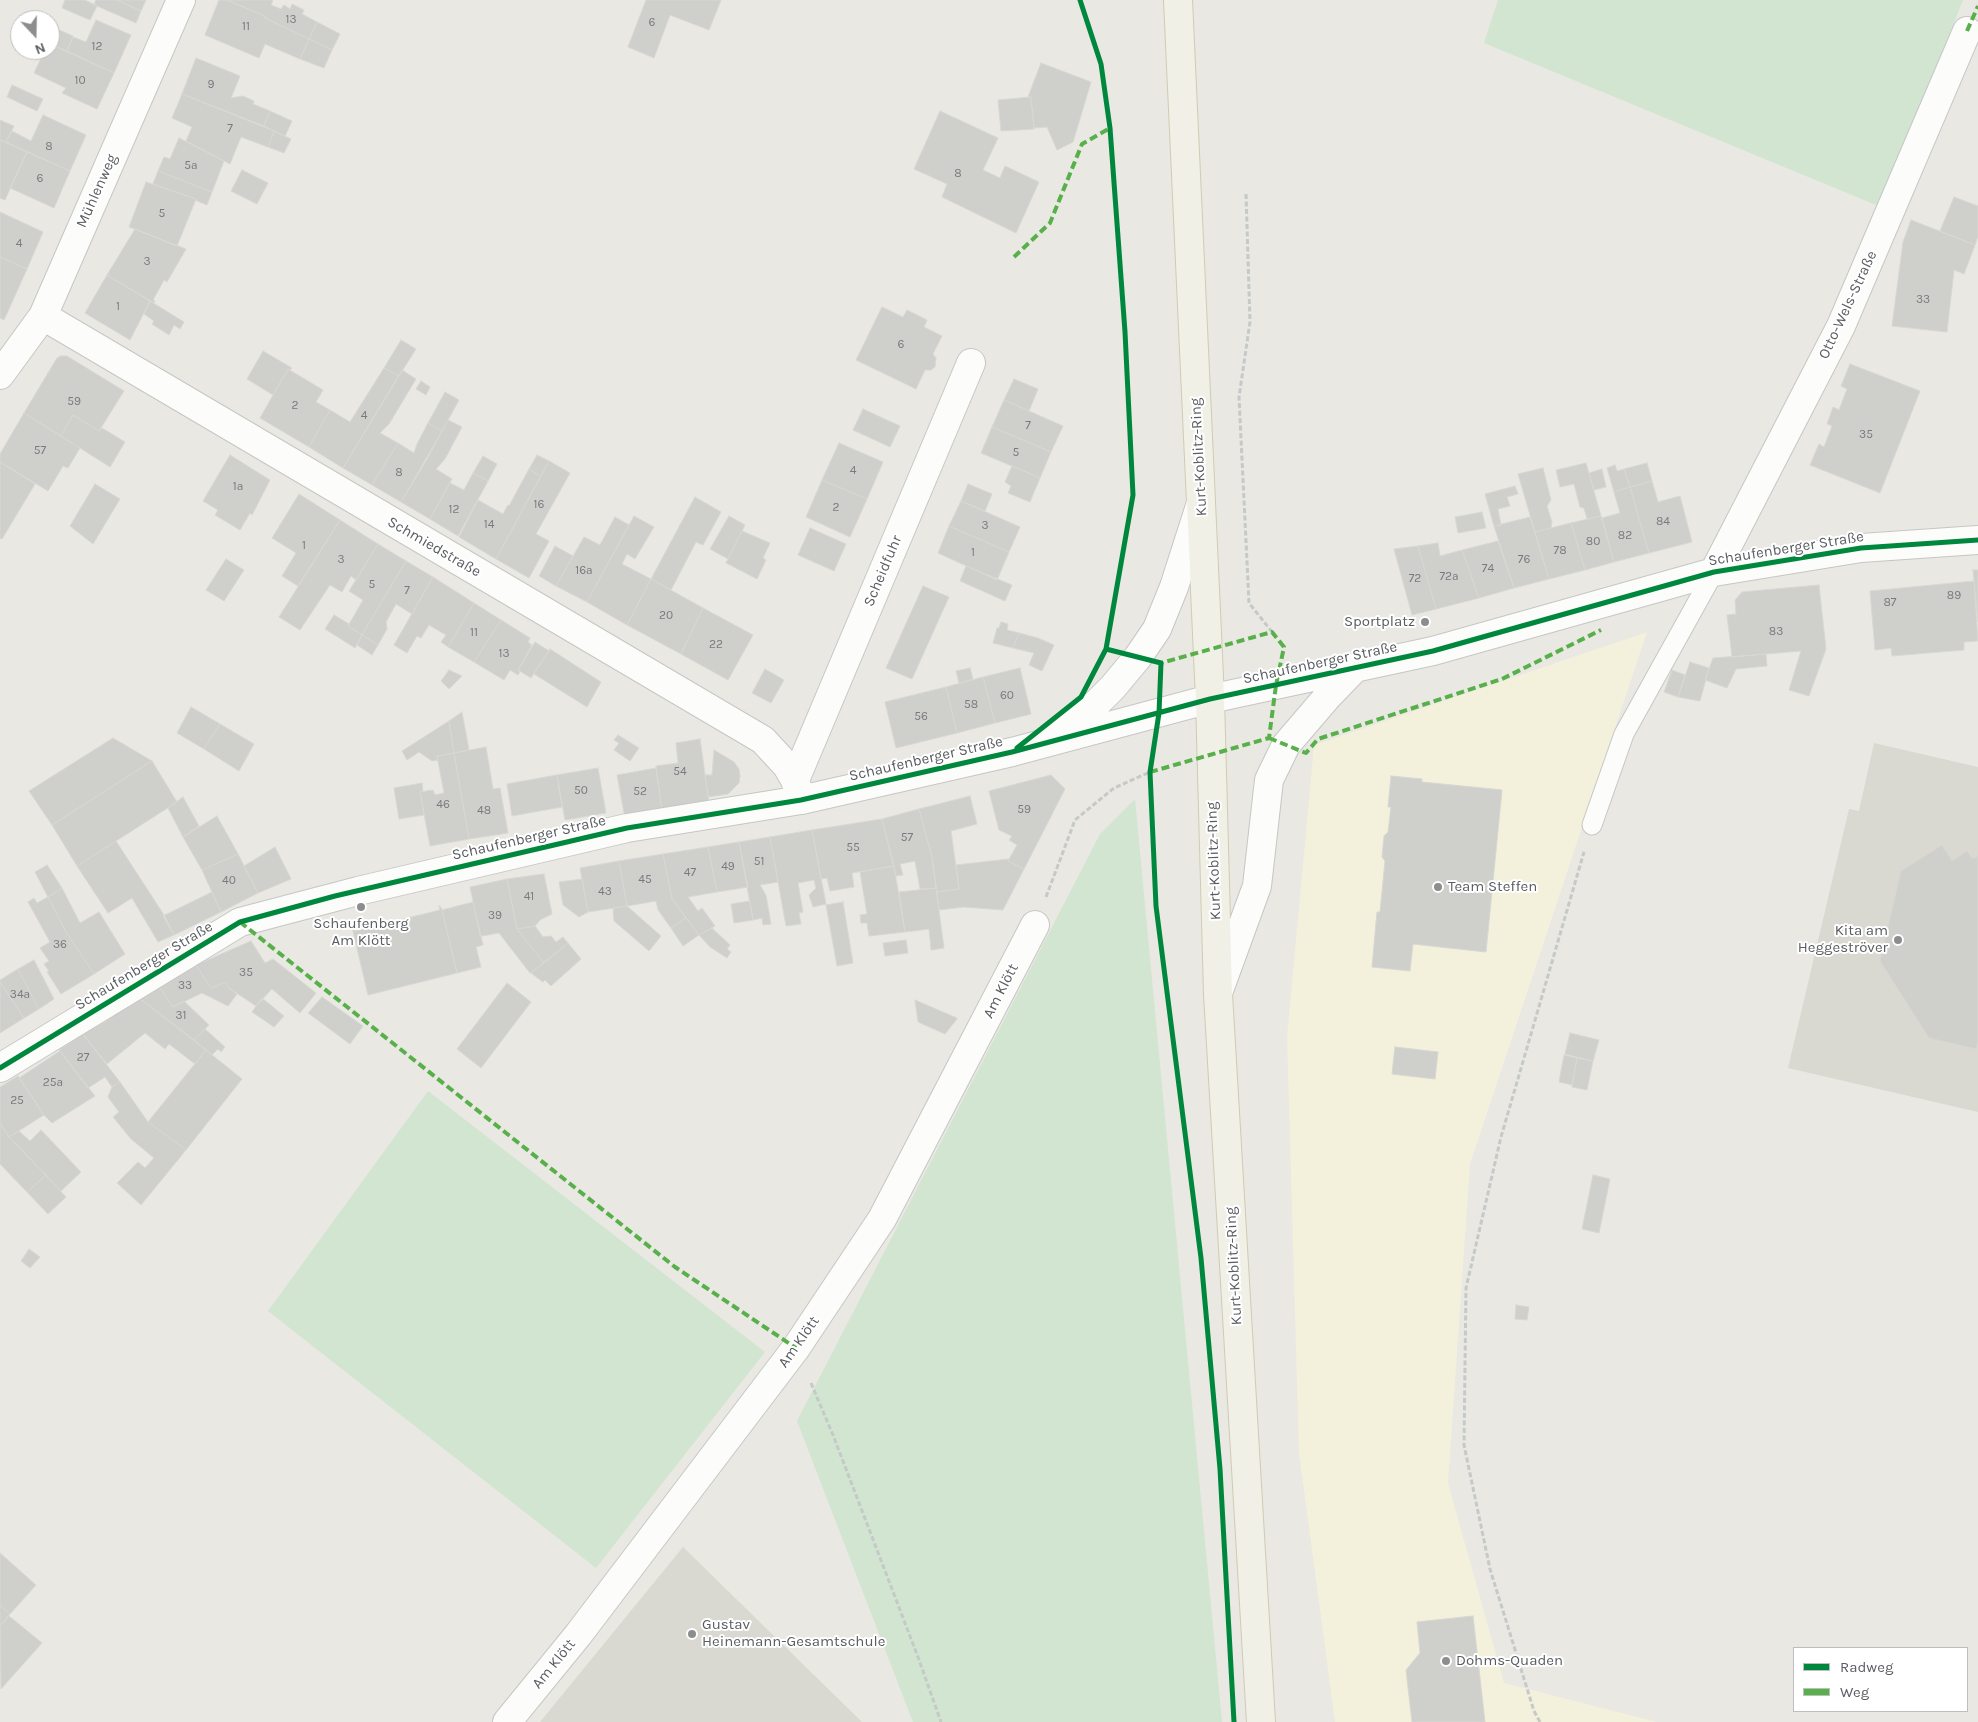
<!DOCTYPE html>
<html>
<head>
<meta charset="utf-8">
<style>
	body { margin:0 }
	#map { position:relative; width:1978px; height:1722px; overflow:hidden; background:#e9e8e3; font-family:Karla,sans-serif }
	canvas { display:block }
	.legend { position:absolute; left:1793px; top:1647px; width:175px; height:65px; box-sizing:border-box; background:#fff; border:1px solid #bdbec0; margin:0; padding:6px 9px; list-style:none; font-size:15px; color:#595c61 }
	.legend li { display:flex; align-items:center; gap:10px; height:25px }
	.legend b { width:25px; border:1px solid #bdbec0 }
	.north { position:absolute; left:10px; top:10px; width:50px; height:50px; box-sizing:border-box; background:#fff; border:1px solid #bdbec0; border-radius:50%; rotate:159deg; font-size:14px; font-weight:700; line-height:20px; text-align:center; color:#595c61 }
	.north::after { content:''; display:block; margin:auto; width:18px; height:22px; background:#8b8d8e; clip-path:polygon(50% 0,100% 100%,50% 72%,0 100%) }
</style>
</head>
<body>
<div id="map">
<canvas width="1978" height="1722"></canvas>
<ul class="legend">
<li><b style="height:6px;background:#00873e"></b>Radweg</li>
<li><b style="height:6px;background:#58b04a"></b>Weg</li>
</ul>
<div class="north">N</div>
</div>
<script>
const ctx = document.querySelector('canvas').getContext('2d');
ctx.lineJoin = 'round';
function paint(path, color) {
  ctx.fillStyle = color;
  ctx.fill(path, 'evenodd');
}
function poly(rows) {
  const path = new Path2D();
  for (const r of rows) {
    path.moveTo(r[0], r[1]);
    for (let i = 2; i < r.length; i += 2) path.lineTo(r[i], r[i + 1]);
  }
  return path;
}
function stroke(path, color, width, dash) {
  ctx.strokeStyle = color;
  ctx.lineWidth = width;
  ctx.lineCap = dash ? 'butt' : 'round';
  ctx.setLineDash(dash || []);
  ctx.stroke(path);
}
function write(font, color, halo, rows, align = 'center') {
  ctx.font = font + ' Karla,sans-serif';
  ctx.lineWidth = 4;
  ctx.setLineDash([]);
  ctx.textBaseline = 'middle';
  ctx.strokeStyle = halo;
  ctx.fillStyle = color;
  for (const [text, x, y, turn = 0] of rows) {
    ctx.save();
    ctx.translate(x, y);
    ctx.rotate((+turn || 0) * Math.PI / 180);
    ctx.textAlign = isNaN(turn) ? turn : align;
    if (halo) ctx.strokeText(text, 0, 0);
    ctx.fillText(text, 0, 0);
    ctx.restore();
  }
}
paint(poly([
	[1647,632,1470,1164,1448,1483,1504,1683,1657,1722,1335,1722,1299,1453,1287,1037,1314,745]
]), '#f3f0dc');
paint(poly([
	[1874,743,1978,767,1978,1112,1788,1068,1849,809,1859,811],
	[683,1547,862,1722,540,1722]
]), '#d9d8d1');
paint(poly([
	[1498,0,1963,0,1881,207,1484,43],
	[1135,799,1222,1722,913,1722,797,1421,1100,834],
	[428,1091,765,1352,596,1568,268,1311]
]), '#d1e5d1');
const building = poly([
	[65,0,85,0,97,6,90,20,62,8,65,0],
	[96,0,117,0,141,11,136,23,97,6,94,4,96,0],
	[117,0,146,0,141,11,117,0],
	[219,0,227,0,265,16,265,18,309,39,300,59,265,44,259,58,205,35,219,0],
	[227,0,273,0,271,5,281,9,284,5,290,9,292,4,304,10,302,14,317,22,309,39,265,18,265,16,227,0],
	[646,0,721,0,709,30,670,15,654,58,628,47,646,0],
	[96,20,131,35,114,73,67,51,73,37,86,42,96,20],
	[317,22,340,34,332,50,309,39,317,22],
	[50,26,73,36,67,51,50,44,50,26],
	[309,39,332,50,324,68,300,59,309,39],
	[50,44,114,73,97,109,62,93,66,88,34,73,45,50,50,50,50,44],
	[196,58,240,76,231,98,243,96,254,101,253,104,270,111,264,126,182,94,196,58],
	[1041,63,1091,82,1073,142,1057,150,1047,127,1034,128,1031,97,1028,97,1041,63],
	[12,85,43,99,37,111,7,97,12,85],
	[182,94,274,131,268,147,241,137,230,164,186,141,192,127,172,118,182,94],
	[1031,97,1034,129,1001,131,998,100,1031,97],
	[270,111,292,121,285,136,264,126,270,111],
	[940,111,998,138,983,170,1000,178,1005,166,1039,182,1016,233,942,197,947,184,914,169,940,111],
	[43,115,86,135,70,171,6,142,12,131,31,141,43,115],
	[0,120,14,126,6,142,0,140,0,120],
	[274,131,291,139,284,153,268,147,274,131],
	[179,138,224,161,212,192,158,171,164,157,170,159,179,138],
	[0,140,27,152,5,200,0,198,0,140],
	[27,152,70,171,54,208,10,188,27,152],
	[242,170,268,183,257,204,231,191,242,170],
	[158,171,212,192,207,205,195,200,196,199,153,184,158,171],
	[146,182,196,199,177,246,129,227,146,182],
	[1954,197,1978,206,1978,236,1975,245,1940,231,1954,197],
	[0,212,43,232,27,269,0,257,0,212],
	[1911,220,1975,245,1964,274,1954,270,1947,332,1892,326,1903,242,1911,220],
	[135,229,186,249,167,282,164,280,153,300,155,301,154,303,107,275,135,229],
	[0,257,27,269,4,320,0,318,0,257],
	[107,275,150,301,130,340,85,313,107,275],
	[150,301,184,322,180,329,174,325,169,335,152,324,154,321,144,314,150,301],
	[882,307,903,317,907,310,927,320,924,327,942,336,933,354,936,358,935,367,931,370,925,370,916,389,856,360,882,307],
	[401,340,416,349,399,376,384,368,401,340],
	[263,351,292,368,290,370,288,369,273,395,247,379,263,351],
	[61,356,67,356,124,391,99,431,73,415,61,436,24,413,57,358,61,356],
	[1850,364,1920,391,1880,493,1810,465,1819,444,1824,447,1832,426,1827,424,1833,407,1839,410,1847,389,1841,386,1850,364],
	[384,368,399,376,343,468,309,447,330,410,350,422,384,368],
	[288,369,323,390,316,402,330,410,309,447,260,418,288,369],
	[402,370,416,379,389,424,380,433,398,443,372,485,343,468,402,370],
	[1014,379,1038,389,1029,411,1004,400,1014,379],
	[421,381,430,387,426,395,416,389,421,381],
	[445,392,459,400,442,431,428,423,445,392],
	[1004,400,1063,426,1051,452,992,427,1004,400],
	[863,409,900,426,890,447,853,430,863,409],
	[24,413,80,448,68,468,63,466,48,491,0,462,0,454,24,413],
	[73,415,99,431,102,428,125,442,110,467,61,436,73,415],
	[448,420,462,427,445,459,436,469,452,479,430,519,401,502,426,461,448,420],
	[428,423,442,431,401,502,372,485,398,443,414,453,417,444,428,423],
	[992,427,1051,452,1040,478,981,453,992,427],
	[839,443,883,462,867,499,822,480,839,443],
	[230,455,270,480,252,515,250,513,240,530,215,515,218,510,203,501,230,455],
	[537,455,549,461,541,476,529,469,537,455],
	[483,456,497,464,488,481,473,473,483,456],
	[549,461,570,473,536,534,549,541,529,578,496,559,549,461],
	[0,462,35,484,2,539,0,538,0,462],
	[1586,463,1601,516,1587,519,1584,508,1580,507,1574,484,1560,487,1556,470,1586,463],
	[1647,463,1652,481,1630,487,1624,469,1647,463],
	[1615,465,1617,471,1624,469,1630,487,1614,492,1607,468,1615,465],
	[1012,466,1040,478,1030,502,1008,493,1011,486,1005,482,1012,466],
	[1543,468,1551,500,1547,506,1552,522,1551,528,1535,532,1518,474,1543,468],
	[529,469,541,476,496,559,459,537,478,500,503,514,508,505,509,506,529,469],
	[1602,469,1606,487,1594,490,1589,473,1602,469],
	[473,473,488,481,458,536,430,519,450,483,464,490,473,473],
	[822,480,867,499,850,537,806,517,822,480],
	[1652,481,1658,502,1680,496,1692,542,1649,553,1630,487,1652,481],
	[95,484,120,499,93,544,70,526,95,484],
	[968,484,992,494,985,511,961,501,968,484],
	[1515,486,1518,494,1507,497,1510,506,1498,509,1501,525,1494,526,1485,494,1515,486],
	[1630,487,1649,553,1614,562,1602,518,1620,513,1614,492,1630,487],
	[299,494,340,520,298,586,282,576,296,553,272,538,299,494],
	[695,497,721,512,703,545,696,542,671,590,651,579,695,497],
	[961,501,1020,527,1009,552,949,526,961,501],
	[1482,512,1486,528,1458,533,1455,517,1482,512],
	[634,516,654,527,635,559,627,554,622,564,651,579,627,625,587,602,634,516],
	[729,516,745,525,728,559,710,549,729,516],
	[1601,516,1614,562,1585,570,1571,523,1601,516],
	[615,517,629,525,587,602,556,586,584,537,600,545,615,517],
	[1530,517,1549,579,1514,588,1494,526,1530,517],
	[340,520,378,544,356,580,351,576,342,592,330,585,300,630,279,617,340,520],
	[1571,523,1585,570,1549,579,1535,532,1571,523],
	[949,526,1009,552,997,580,938,553,949,526],
	[810,528,846,544,834,571,798,555,810,528],
	[742,531,770,543,763,558,766,560,757,579,726,563,742,531],
	[1498,541,1514,588,1479,598,1462,550,1498,541],
	[1438,543,1440,556,1462,550,1479,598,1436,609,1418,546,1438,543],
	[378,544,406,561,362,635,348,626,363,600,349,591,378,544],
	[555,546,573,556,556,586,539,576,555,546],
	[1418,546,1436,609,1412,615,1394,549,1418,546],
	[226,559,244,570,224,601,206,590,226,559],
	[406,561,433,577,412,614,396,604,386,622,387,629,378,645,362,635,406,561],
	[966,566,1012,585,1005,601,960,581,966,566],
	[1973,570,1978,570,1978,622,1973,570],
	[433,577,474,603,448,647,441,642,446,635,429,625,421,638,417,636,407,653,394,645,433,577],
	[651,579,703,608,681,654,627,625,651,579],
	[1974,581,1978,641,1964,642,1964,650,1892,656,1891,648,1875,650,1870,591,1974,581],
	[1819,585,1826,649,1809,696,1789,690,1801,651,1732,657,1727,615,1736,614,1735,600,1742,592,1819,585],
	[923,586,949,597,912,679,886,668,923,586],
	[474,603,501,620,474,662,448,647,474,603],
	[703,608,753,635,728,680,681,654,703,608],
	[334,615,349,624,348,626,362,635,355,648,325,629,334,615],
	[501,620,530,638,528,642,532,645,518,670,520,671,518,675,510,670,504,680,474,662,501,620],
	[1001,622,1008,624,1007,630,1019,633,1013,648,993,643,997,628,999,628,1001,622],
	[1019,633,1038,638,1054,645,1042,671,1029,665,1034,653,1013,648,1019,633],
	[362,635,378,645,372,655,357,645,362,635],
	[535,642,549,651,531,678,518,670,535,642],
	[550,649,601,682,587,707,534,674,550,649],
	[1766,654,1767,666,1736,669,1727,688,1705,680,1713,658,1766,654],
	[1690,662,1709,668,1700,701,1678,697,1690,662],
	[970,668,973,679,959,683,956,671,970,668],
	[1020,668,1031,714,995,723,983,677,1020,668],
	[765,669,784,680,771,703,752,693,765,669],
	[449,670,462,676,449,689,441,681,449,670],
	[1672,670,1685,675,1678,697,1664,692,1672,670],
	[983,677,995,723,957,733,946,687,983,677],
	[946,687,957,733,896,748,885,702,946,687],
	[191,707,220,724,204,749,177,733,191,707],
	[462,712,469,750,454,753,449,721,462,712],
	[449,721,454,753,437,756,438,760,432,761,419,752,407,760,402,751,449,721],
	[220,724,254,744,239,771,204,749,220,724],
	[618,735,639,748,630,761,614,750,619,743,614,740,618,735],
	[113,738,152,761,52,825,29,791,113,738],
	[700,739,709,803,662,810,656,766,678,763,676,743,700,739],
	[486,747,493,789,500,788,508,833,469,839,454,753,486,747],
	[714,750,734,762,739,769,740,776,739,783,728,794,708,797,705,775,712,775,714,750],
	[454,753,469,839,430,846,420,792,433,790,435,795,444,793,437,756,454,753],
	[152,761,177,802,77,866,52,825,152,761],
	[598,768,606,813,565,820,557,775,598,768],
	[656,768,662,810,625,818,617,775,656,768],
	[557,775,562,807,512,816,507,784,557,775],
	[1051,775,1065,789,1024,869,1008,861,1017,845,1009,840,1012,836,999,830,989,791,1051,775],
	[1391,776,1422,779,1422,782,1502,790,1486,952,1413,944,1410,971,1372,967,1377,912,1380,912,1385,861,1382,857,1384,836,1388,832,1391,807,1388,807,1391,776],
	[422,783,423,791,420,792,424,815,399,819,394,788,422,783],
	[970,796,977,824,951,831,959,889,937,892,932,857,919,809,970,796],
	[183,797,199,826,183,837,168,808,183,797],
	[919,809,932,857,936,888,920,889,915,861,900,864,903,875,896,876,882,819,919,809],
	[217,816,238,854,202,870,183,837,217,816],
	[882,819,894,866,852,873,854,887,830,891,827,878,821,879,812,830,882,819],
	[812,830,826,904,813,907,809,895,816,888,814,880,798,883,803,912,799,913,801,924,786,926,770,837,812,830],
	[770,837,778,882,760,885,766,895,771,924,763,925,762,918,753,920,739,842,770,837],
	[116,841,164,915,174,935,158,942,132,898,108,913,77,866,116,841],
	[739,842,748,887,717,892,708,847,739,842],
	[1942,845,1952,861,1967,851,1972,858,1978,857,1978,1042,1976,1049,1929,1038,1880,961,1901,871,1942,845],
	[275,847,291,879,258,893,244,866,275,847],
	[708,847,717,892,688,897,698,911,702,908,715,926,699,935,672,899,663,854,708,847],
	[238,854,258,893,221,912,202,870,238,854],
	[663,854,672,899,686,918,671,928,658,910,656,901,627,906,619,861,663,854],
	[1009,859,1008,861,1024,869,1003,910,964,907,939,910,937,892,959,889,956,865,1009,859],
	[619,861,627,906,588,912,580,868,619,861],
	[47,865,62,888,48,897,35,872,47,865],
	[894,866,905,932,869,936,867,923,861,923,860,915,867,914,860,872,894,866],
	[544,874,552,914,540,920,535,926,517,929,507,879,544,874],
	[507,879,517,929,544,963,530,973,499,933,482,936,480,935,470,887,507,879],
	[582,879,588,912,579,917,563,905,559,882,582,879],
	[62,888,80,923,99,912,125,954,94,974,66,932,48,897,62,888],
	[936,888,944,948,931,950,929,929,905,932,899,892,936,888],
	[212,892,221,912,174,935,163,916,212,892],
	[48,897,66,932,94,974,61,994,47,972,49,971,44,964,49,961,40,948,50,942,28,902,34,898,37,903,48,897],
	[750,901,753,920,734,923,731,904,750,901],
	[473,902,483,945,476,947,481,967,457,973,442,910,473,902],
	[843,902,853,963,837,966,826,905,843,902],
	[439,906,440,906,442,910,457,973,368,995,352,927,354,927,355,931,440,910,439,906],
	[627,906,661,936,649,951,614,921,613,908,627,906],
	[686,918,699,935,683,946,671,928,686,918],
	[535,926,543,937,551,936,556,942,563,937,568,943,544,963,517,929,535,926],
	[712,928,730,945,727,949,731,952,727,958,710,947,699,935,712,928],
	[906,940,908,953,885,956,883,943,906,940],
	[251,941,265,963,273,959,316,993,300,1013,272,989,256,1006,229,988,226,982,211,988,196,965,251,941],
	[568,943,581,959,551,986,545,980,543,982,531,973,568,943],
	[34,960,54,999,39,1009,18,969,34,960],
	[196,965,211,988,226,982,229,988,237,994,228,1006,202,993,173,1007,158,985,196,965],
	[18,969,39,1009,24,1018,0,982,0,980,18,969],
	[0,982,24,1018,0,1033,0,982],
	[507,983,531,1002,481,1068,457,1049,507,983],
	[158,985,173,1007,184,1001,209,1025,194,1040,138,997,158,985],
	[138,997,206,1050,195,1064,169,1044,165,1049,145,1033,107,1064,83,1034,105,1022,138,997],
	[322,997,363,1026,350,1044,308,1013,322,997],
	[262,998,284,1016,274,1027,252,1012,262,998],
	[915,1000,957,1018,957,1019,945,1034,918,1022,915,1000],
	[205,1029,225,1047,221,1052,218,1049,212,1055,194,1040,205,1029],
	[1570,1033,1599,1040,1593,1061,1565,1054,1570,1033],
	[83,1034,120,1082,112,1087,105,1077,88,1088,59,1050,83,1034],
	[1395,1047,1438,1052,1435,1079,1392,1074,1395,1047],
	[206,1050,242,1079,186,1150,148,1122,206,1050],
	[60,1051,95,1096,52,1123,44,1115,19,1078,60,1051],
	[1564,1055,1577,1058,1572,1085,1559,1082,1564,1055],
	[1577,1058,1593,1061,1587,1090,1572,1087,1577,1058],
	[18,1076,44,1115,9,1137,0,1123,0,1087,18,1076],
	[120,1082,148,1122,186,1150,141,1205,117,1183,138,1162,145,1168,154,1158,131,1139,113,1117,119,1112,108,1097,112,1087,120,1082],
	[0,1123,9,1137,46,1175,27,1192,0,1164,0,1123],
	[41,1130,81,1172,61,1191,9,1137,19,1131,30,1141,41,1130],
	[46,1175,66,1197,48,1214,27,1192,46,1175],
	[1593,1175,1610,1179,1599,1233,1582,1229,1593,1175],
	[29,1249,40,1257,30,1268,21,1261,29,1249],
	[1516,1305,1529,1307,1527,1320,1515,1319,1516,1305],
	[0,1553,36,1585,10,1614,0,1605,0,1553],
	[0,1605,10,1614,0,1626,0,1605],
	[9,1616,42,1643,1,1689,0,1626,9,1616],
	[1473,1616,1485,1722,1412,1722,1406,1670,1420,1653,1417,1622,1473,1616]
]);
paint(building, '#cfcfcc');
stroke(building, '#d8d7d2', 1);
const lane = poly([
	[1592,825,1624,734,1714,572]
]);
const street = poly([
	[43,316,763,740,787,766,795,780,801,800],
	[0,375,43,316,181,0],
	[1714,572,1841,326,1967,31],
	[1210,699,1433,651,1714,572,1861,548,1978,540],
	[795,780,971,363],
	[1218,993,1257,886,1269,780,1286,745,1328,696,1354,669],
	[507,1722,578,1635,796,1348,882,1219,1035,925]
]);
const secondary = poly([
	[1057,735,1087,713,1113,687,1138,657,1157,629,1174,587,1200,506],
	[0,1068,240,922,358,891,627,828,801,800,1012,752,1210,699]
]);
const primary = poly([
	[1178,0,1210,699,1218,994,1261,1722]
]);
stroke(lane, '#c6c6c5', 21);
stroke(street, '#c6c6c5', 30);
stroke(secondary, '#c7c6c6', 30);
stroke(primary, '#cfcbb3', 30);
stroke(poly([
	[1246,194,1250,322,1239,397,1249,603,1272,632],
	[1046,897,1075,820,1114,788,1150,772],
	[811,1383,833,1435,918,1657,941,1722],
	[1540,1722,1534,1711,1490,1569,1464,1445,1466,1288,1501,1137,1584,852]
]), '#c5c9c7', 3, [5, 2.5]);
stroke(lane, '#fcfcfb', 19);
stroke(street, '#fcfcfb', 28);
stroke(secondary, '#fcfcfb', 28);
stroke(primary, '#f1f0e6', 28);
stroke(poly([
	[1967,31,1978,6],
	[1014,257,1050,223,1082,144,1110,128],
	[1269,738,1306,753,1318,739,1502,679,1601,630],
	[1150,772,1269,738,1276,685,1284,647,1272,632,1161,663],
	[240,922,675,1267,796,1348]
]), '#58b04a', 4, [8, 4]);
stroke(poly([
	[1106,649,1161,663,1159,713,1150,772,1156,906,1201,1258,1220,1469,1234,1722],
	[1017,748,1081,697,1106,649,1133,495,1125,332,1110,128,1101,64,1080,0],
	[0,1068,240,922,335,896,627,828,801,800,1012,752,1210,699,1433,651,1714,572,1861,548,1978,540]
]), '#00873e', 5);
for (const [x, y, r, color] of [
	[1425,622,5,"#8b8d8e"],
	[1438,887,5,"#8b8d8e"],
	[361,907,5,"#8b8d8e"],
	[1898,940,5,"#8b8d8e"],
	[692,1634,5,"#8b8d8e"],
	[1446,1661,5,"#8b8d8e"]
]) {
  const dot = new Path2D();
  dot.arc(x, y, r, 0, 2 * Math.PI);
  ctx.fillStyle = color;
  ctx.fill(dot);
  stroke(dot, '#fff', 2);
}
write('12px', '#787a7d', null, [
	["13",291,20],
	["6",652,23],
	["11",246,27],
	["12",97,47],
	["10",80,81],
	["9",211,85],
	["7",230,129],
	["8",49,147],
	["5a",191,166],
	["8",958,174],
	["6",40,179],
	["5",162,214],
	["4",19,244],
	["3",147,262],
	["33",1923,300],
	["1",118,307],
	["6",901,345],
	["59",74,402],
	["2",295,406],
	["4",364,416],
	["7",1028,426],
	["35",1866,435],
	["57",40,451],
	["5",1016,453],
	["4",853,471],
	["8",399,473],
	["1a",238,487],
	["16",539,505],
	["2",836,508],
	["12",454,510],
	["84",1663,522],
	["14",489,525],
	["3",985,526],
	["82",1625,536],
	["80",1593,542],
	["1",304,546],
	["78",1560,551],
	["1",973,553],
	["3",341,560],
	["76",1524,560],
	["74",1488,569],
	["16a",584,571],
	["72a",1449,577],
	["72",1415,579],
	["5",372,585],
	["7",407,591],
	["89",1954,596],
	["87",1890,603],
	["20",666,616],
	["83",1776,632],
	["11",474,633],
	["22",716,645],
	["13",504,654],
	["60",1007,696],
	["58",971,705],
	["56",921,717],
	["54",680,772],
	["50",581,791],
	["52",640,792],
	["46",443,805],
	["59",1024,810],
	["48",484,811],
	["57",907,838],
	["55",853,848],
	["51",759,862],
	["49",728,867],
	["47",690,873],
	["45",645,880],
	["40",229,881],
	["43",605,892],
	["41",529,897],
	["39",495,916],
	["36",60,945],
	["35",246,973],
	["33",185,986],
	["34a",20,995],
	["31",181,1016],
	["27",83,1058],
	["25a",53,1083],
	["25",17,1101]
]);
write('15px', '#595c61', '#fff', [
	["Mühlenweg",97,191,-66],
	["Otto-Wels-Straße",1848,305,-65],
	["Kurt-Koblitz-Ring",1199,457,-93],
	["Schmiedstraße",434,547,30],
	["Schaufenberger Straße",1786,549,-9],
	["Scheidfuhr",883,571,-67],
	["Schaufenberger Straße",1320,663,-12],
	["Schaufenberger Straße",926,759,-13],
	["Schaufenberger Straße",529,838,-13],
	["Kurt-Koblitz-Ring",1214,861,-92],
	["Schaufenberger Straße",144,966,-31],
	["Am Klött",1001,991,-63],
	["Kurt-Koblitz-Ring",1234,1266,-93],
	["Am Klött",799,1342,-55],
	["Am Klött",554,1664,-51]
]);
write('15px', '#595c61', '#fff', [
	["Sportplatz",1415,622,"right"],
	["Team Steffen",1448,887],
	["Schaufenberg",361,924,"center"],
	["Am Klött",361,941,"center"],
	["Kita am",1888,931,"right"],
	["Heggeströver",1888,948,"right"],
	["Gustav",702,1625],
	["Heinemann-Gesamtschule",702,1642],
	["Dohms-Quaden",1456,1661]
], 'left');
</script>
</body>
</html>
